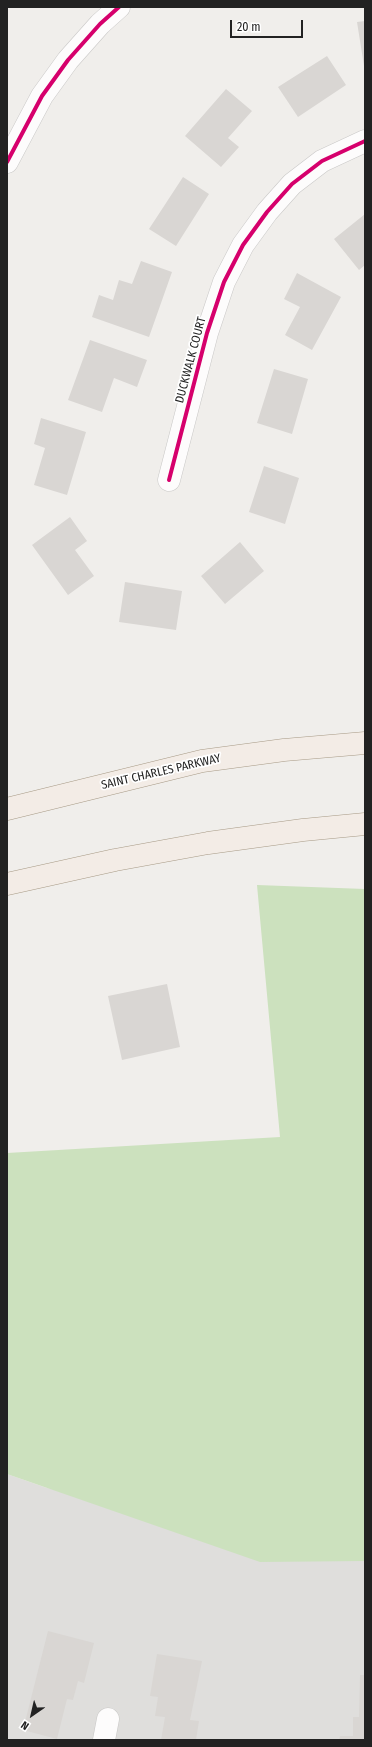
<!DOCTYPE html>
<html>
<head>
<meta charset="utf-8">
<style>
	body { margin:0 }
	#map { position:relative; width:372px; height:1747px; overflow:hidden; background:#f0eeeb; font-family:"Fira Sans Condensed",sans-serif }
	canvas { display:block }
	.frame { position:absolute; inset:0; border:8px solid #222; pointer-events:none }
	.north { position:absolute; left:12px; top:1695px; width:40px; height:40px; -webkit-text-stroke:3px #fff; paint-order:stroke; rotate:214deg; font-size:11px; font-weight:700; line-height:16px; text-align:center; color:#222 }
	.north::after { content:''; display:block; margin:auto; width:14px; height:18px; background:#222; clip-path:polygon(50% 0,100% 100%,50% 72%,0 100%) }
	.scale { position:absolute; left:230px; top:20px; width:73px; height:18px; box-sizing:border-box; border:2px solid #222; border-top:0; padding-left:5px; font-size:12px; line-height:14px; white-space:nowrap; color:#222; -webkit-text-stroke:3px #fff; paint-order:stroke }
</style>
</head>
<body>
<div id="map">
<canvas width="372" height="1747"></canvas>
<div class="frame"></div>
<div class="north">N</div>
<div class="scale">20 m</div>
</div>
<script>
const ctx = document.querySelector('canvas').getContext('2d');
ctx.lineJoin = 'round';
function paint(path, color) {
  ctx.fillStyle = color;
  ctx.fill(path, 'evenodd');
}
function poly(rows) {
  const path = new Path2D();
  for (const r of rows) {
    path.moveTo(r[0], r[1]);
    for (let i = 2; i < r.length; i += 2) path.lineTo(r[i], r[i + 1]);
  }
  return path;
}
function stroke(path, color, width, dash) {
  ctx.strokeStyle = color;
  ctx.lineWidth = width;
  ctx.lineCap = dash ? 'butt' : 'round';
  ctx.setLineDash(dash || []);
  ctx.stroke(path);
}
function write(font, color, halo, rows, align = 'center') {
  ctx.font = font + ' "Fira Sans Condensed",sans-serif';
  ctx.lineWidth = 3.5;
  ctx.setLineDash([]);
  ctx.textBaseline = 'middle';
  ctx.strokeStyle = halo;
  ctx.fillStyle = color;
  for (const [text, x, y, turn = 0] of rows) {
    ctx.save();
    ctx.translate(x, y);
    ctx.rotate((+turn || 0) * Math.PI / 180);
    ctx.textAlign = isNaN(turn) ? turn : align;
    if (halo) ctx.strokeText(text, 0, 0);
    ctx.fillText(text, 0, 0);
    ctx.restore();
  }
}
paint(poly([
	[7,1474,47,1488,365,1528,365,1740,7,1740]
]), '#dfdedc');
paint(poly([
	[257,885,365,889,365,1561,260,1562,7,1474,7,1153,280,1137]
]), '#cce1be');
paint(poly([
	[365,21,365,66,364,66,357,22],
	[327,56,346,85,298,117,278,87],
	[226,89,252,111,228,138,239,147,221,167,185,136],
	[183,177,209,194,176,246,149,229],
	[365,214,365,265,359,270,334,239],
	[141,261,172,272,149,337,92,317,99,295,113,300,119,280,132,284],
	[297,273,341,297,312,350,285,335,300,307,284,299],
	[90,340,147,360,137,387,114,378,102,412,68,400],
	[274,369,308,379,292,434,257,423],
	[41,418,86,432,67,495,34,485,45,448,34,444],
	[264,466,299,478,285,524,249,512],
	[70,517,87,541,75,550,94,576,68,595,32,545],
	[240,542,264,571,225,604,201,576],
	[125,582,182,591,176,630,119,622],
	[167,984,180,1047,122,1060,108,996],
	[48,1631,94,1643,84,1683,78,1681,73,1700,67,1699,57,1739,23,1730],
	[157,1654,202,1661,190,1720,199,1721,196,1740,161,1740,165,1717,155,1716,158,1697,150,1696],
	[360,1675,365,1675,365,1740,339,1740,340,1736,353,1736,353,1717,359,1717]
]), '#d9d6d3');
const minor = poly([
	[7,162,42,96,68,60,100,24,119,7],
	[169,480,207,333,224,282,243,245,267,212,292,184,322,161,365,141],
	[104,1740,108,1719]
]);
const major = poly([
	[7,809,202,761,284,750,365,743],
	[7,884,115,860,208,843,303,830,365,824]
]);
stroke(minor, '#c9c8c7', 23);
stroke(major, '#a79a86', 23);
stroke(minor, '#fdfcfc', 22);
stroke(major, '#f3ece6', 22);
stroke(poly([
	[7,162,42,96,68,60,100,24,119,7],
	[169,480,207,333,224,282,243,245,267,212,292,184,322,161,365,141]
]), '#d6006c', 4);
write('12px', '#222', '#fff', [
	["DUCKWALK COURT",191,360,-75],
	["SAINT CHARLES PARKWAY",161,772,-13]
]);
</script>
</body>
</html>
